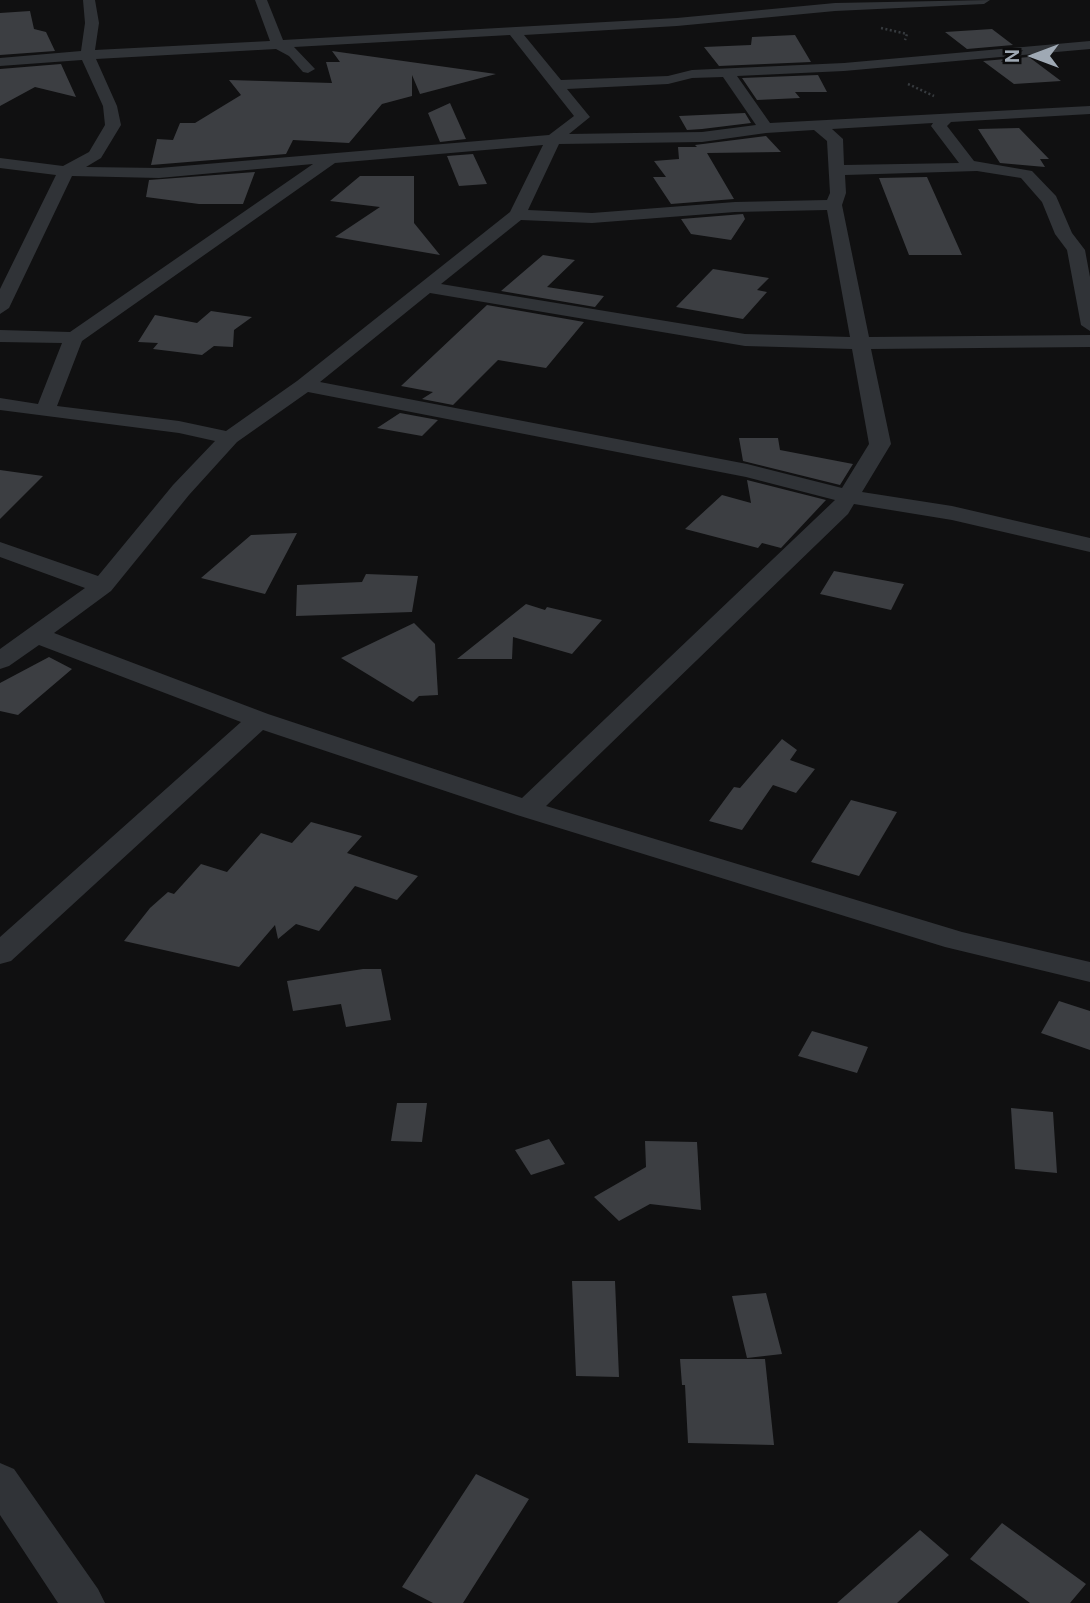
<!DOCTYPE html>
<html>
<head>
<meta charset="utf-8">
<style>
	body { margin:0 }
	#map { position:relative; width:1090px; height:1603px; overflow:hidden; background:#101011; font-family:"DM Sans",sans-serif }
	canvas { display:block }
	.north { position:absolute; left:999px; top:21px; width:70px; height:70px; -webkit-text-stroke:5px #0b0b0c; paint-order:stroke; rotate:270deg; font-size:19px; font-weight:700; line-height:28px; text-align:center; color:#9fa9b4 }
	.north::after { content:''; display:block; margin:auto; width:24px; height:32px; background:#9fa9b4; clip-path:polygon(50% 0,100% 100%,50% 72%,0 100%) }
</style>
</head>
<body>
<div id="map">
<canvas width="1090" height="1603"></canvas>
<div class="north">N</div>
</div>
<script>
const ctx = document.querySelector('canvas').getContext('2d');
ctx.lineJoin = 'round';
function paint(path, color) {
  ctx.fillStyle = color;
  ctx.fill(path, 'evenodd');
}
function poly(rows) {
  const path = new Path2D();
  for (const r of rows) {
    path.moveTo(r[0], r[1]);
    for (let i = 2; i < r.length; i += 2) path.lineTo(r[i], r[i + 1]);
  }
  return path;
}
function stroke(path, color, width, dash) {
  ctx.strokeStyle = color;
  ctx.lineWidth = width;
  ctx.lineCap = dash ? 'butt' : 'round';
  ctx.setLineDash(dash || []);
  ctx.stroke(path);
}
paint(poly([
	[30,11,34,29,46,32,55,51,0,55,0,13],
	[992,29,1013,45,967,49,945,32],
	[795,35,811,62,719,66,704,47,751,45,752,37],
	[332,51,496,74,420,94,412,75,412,96,382,104,349,143,293,140,286,154,151,165,157,139,173,140,180,123,195,123,241,95,229,80,332,83,326,62,340,62],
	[1029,57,1061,81,1014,84,983,61],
	[61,64,76,97,35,87,0,106,0,69],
	[818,75,827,92,795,92,800,98,757,100,742,78],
	[450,103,466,139,440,142,428,113],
	[745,113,751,123,702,129,687,130,679,116],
	[1019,128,1049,159,1040,159,1045,167,1000,163,978,129],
	[766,136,781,152,707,153,734,199,671,204,653,177,666,177,654,161,679,159,678,147,697,147,695,145],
	[473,154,487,184,459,186,447,156],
	[255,172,243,204,199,204,146,197,149,180],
	[360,176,414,176,414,223,440,255,335,237,380,207,330,201],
	[927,177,962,255,909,255,879,178],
	[743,214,745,219,731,240,691,234,681,219],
	[543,255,575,260,547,287,604,296,595,307,501,291],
	[713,269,769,278,757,290,767,292,743,319,676,307],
	[487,305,584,322,546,368,498,360,453,405,422,399,433,392,401,386],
	[211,311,252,317,234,330,233,347,214,346,202,355,153,349,158,343,138,342,155,315,197,323],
	[400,413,438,420,422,436,377,428],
	[739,438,778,438,780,450,853,464,840,485,743,461],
	[0,470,43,476,0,519],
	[747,480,826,500,781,548,762,543,758,548,685,529,722,495,751,503],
	[297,533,265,594,201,578,251,535],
	[834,571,904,584,891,610,820,594],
	[366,574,418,576,412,612,296,616,297,585,362,582],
	[526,604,545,610,547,607,602,620,572,654,513,637,512,659,457,659],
	[414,623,435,644,438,695,419,696,413,702,341,658],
	[49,657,72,669,18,715,0,711,0,683],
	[782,739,797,750,790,760,815,769,796,793,773,785,742,830,709,821,734,787,740,788],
	[851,800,897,812,859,876,811,862],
	[311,822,362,836,347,853,418,876,397,900,355,886,319,931,296,924,278,939,275,925,239,967,124,941,150,908,168,892,174,894,201,864,227,872,261,833,292,843],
	[363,969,381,969,391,1020,346,1027,341,1004,293,1011,287,981],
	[1059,1001,1090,1011,1090,1050,1041,1033],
	[812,1031,868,1047,857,1073,798,1056],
	[397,1103,427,1103,422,1142,391,1141],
	[1011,1108,1053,1112,1057,1173,1015,1169],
	[549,1139,565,1164,531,1175,515,1150],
	[645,1141,697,1142,701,1210,650,1204,619,1221,594,1197,646,1167],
	[572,1281,615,1281,619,1377,576,1376],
	[766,1293,782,1354,747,1358,732,1296],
	[680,1359,765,1359,774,1445,688,1443,685,1385,682,1385],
	[476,1474,529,1499,463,1603,433,1603,402,1587],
	[1002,1523,1086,1584,1070,1603,1030,1603,970,1559],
	[920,1530,949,1555,897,1603,837,1603]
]), '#3c3e42');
stroke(poly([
	[881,28,907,34,905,40],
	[908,84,934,96]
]), '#363a3e', 2.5, [2, 2.5]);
paint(poly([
	[83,0,95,0,99,23,95,50,270,41,255,0,267,0,283,40,677,18,835,3,990,0,984,4,835,11,677,26,524,35,561,80,668,76,692,70,844,63,1090,41,1090,49,844,71,737,76,770,123,1090,106,1090,114,951,122,947,126,974,161,1032,171,1056,196,1072,233,1085,250,1090,277,1090,331,1081,325,1067,250,1055,234,1042,202,1021,178,977,171,845,175,846,193,842,205,869,337,1090,335,1090,347,871,349,891,444,862,492,952,506,1090,538,1090,552,952,520,854,504,848,514,546,806,962,932,1090,962,1090,982,945,947,517,815,263,730,11,961,0,964,0,937,241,722,39,645,9,666,0,669,0,649,85,588,0,557,0,542,98,576,173,485,215,441,179,433,0,410,0,398,38,404,62,343,0,342,0,330,70,332,313,164,159,178,72,176,9,308,0,314,0,289,56,175,0,168,0,158,63,166,89,152,105,125,103,106,82,60,0,66,0,58,81,51,85,23,83,0],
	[510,35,574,116,549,135,159,168,86,167,101,158,121,125,117,106,96,59,276,49,289,56,303,72,308,73,315,69,294,47,510,35],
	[723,77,756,125,702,132,569,134,590,117,567,89,668,84,692,78,723,77],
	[933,123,931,126,959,163,844,165,843,139,832,129,933,123],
	[814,130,827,141,830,193,827,200,735,202,592,213,528,210,559,144,702,142,766,133,814,130],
	[543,145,510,212,297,381,226,431,179,421,57,406,82,341,335,163,543,145],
	[827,210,850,337,745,334,441,284,521,220,592,223,735,212,827,210],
	[430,293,745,346,852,349,869,444,842,488,747,464,320,382,430,293],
	[308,392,746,477,835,500,522,798,268,714,54,633,111,591,189,495,237,442,308,392],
	[0,1463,14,1469,98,1589,105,1603,58,1603,0,1515,0,1463]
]), '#303337');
</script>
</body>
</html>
